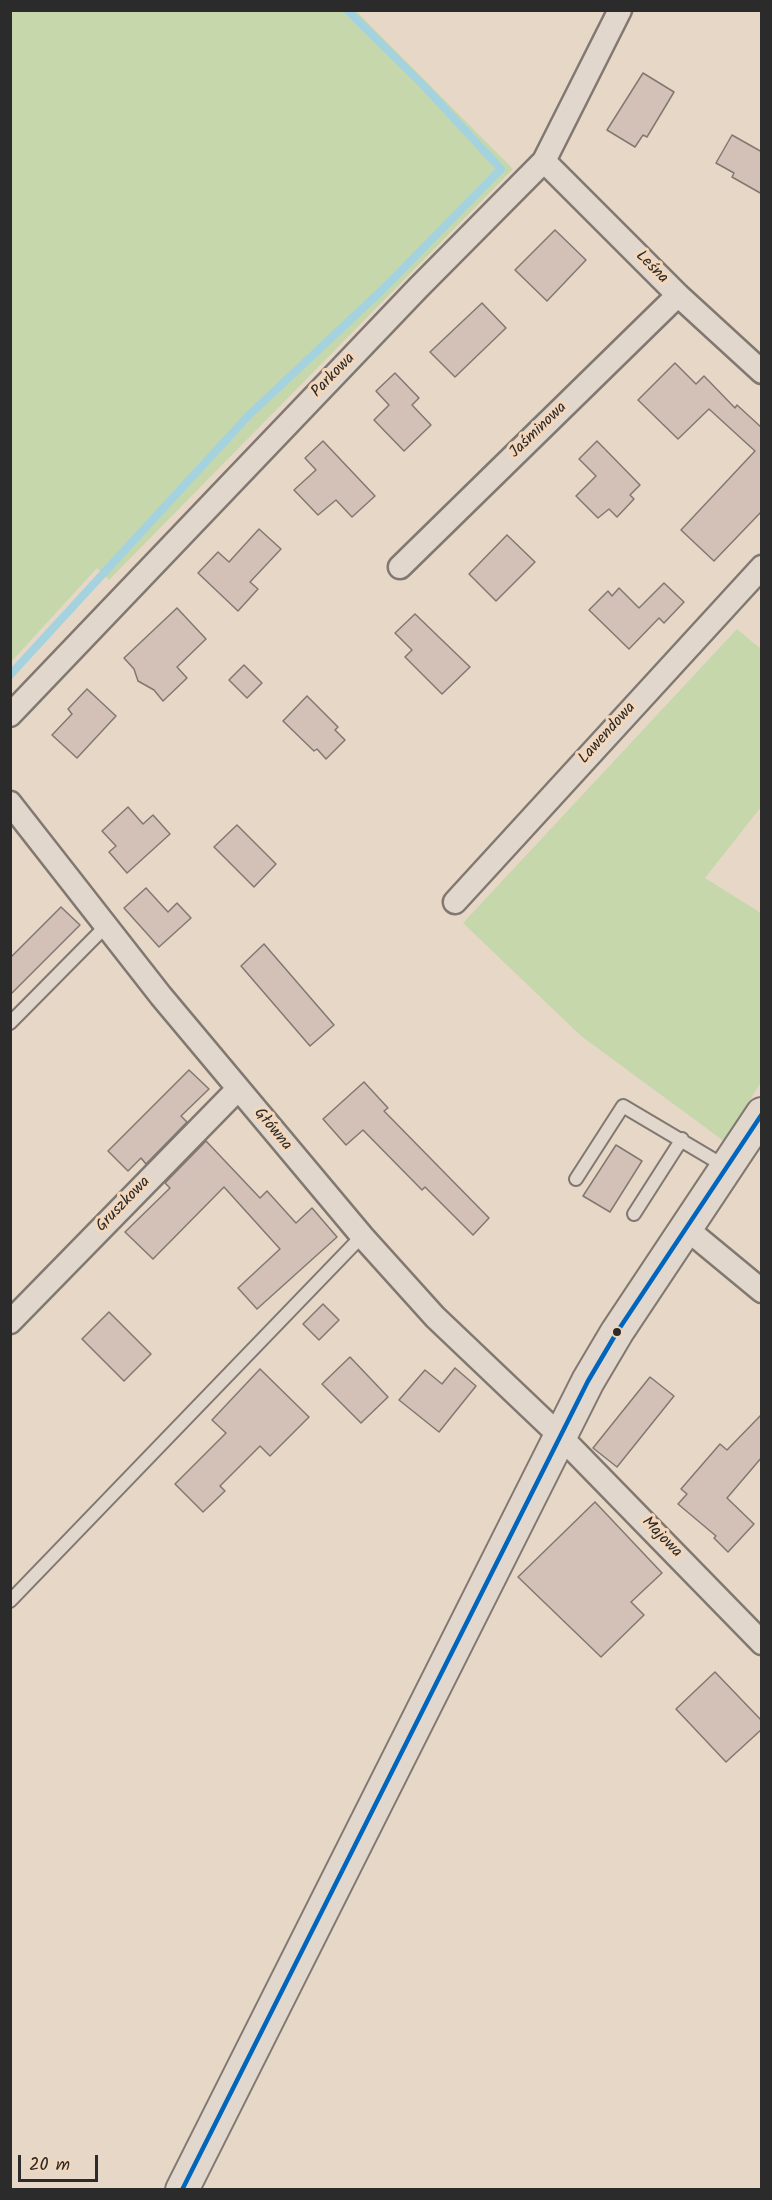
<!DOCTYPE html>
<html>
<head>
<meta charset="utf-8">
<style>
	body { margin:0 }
	#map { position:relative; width:772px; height:2200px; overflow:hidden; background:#e7d7c7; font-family:Kalam,sans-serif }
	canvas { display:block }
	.frame { position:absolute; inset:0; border:12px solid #2b2b2b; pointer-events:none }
	.scale { position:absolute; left:18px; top:2155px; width:80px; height:27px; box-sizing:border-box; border:3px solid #2b2b2b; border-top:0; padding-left:8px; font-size:18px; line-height:21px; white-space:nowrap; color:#2b2b2b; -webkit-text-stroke:4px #f4d7ba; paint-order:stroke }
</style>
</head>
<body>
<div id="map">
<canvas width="772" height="2200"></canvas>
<div class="frame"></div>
<div class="scale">20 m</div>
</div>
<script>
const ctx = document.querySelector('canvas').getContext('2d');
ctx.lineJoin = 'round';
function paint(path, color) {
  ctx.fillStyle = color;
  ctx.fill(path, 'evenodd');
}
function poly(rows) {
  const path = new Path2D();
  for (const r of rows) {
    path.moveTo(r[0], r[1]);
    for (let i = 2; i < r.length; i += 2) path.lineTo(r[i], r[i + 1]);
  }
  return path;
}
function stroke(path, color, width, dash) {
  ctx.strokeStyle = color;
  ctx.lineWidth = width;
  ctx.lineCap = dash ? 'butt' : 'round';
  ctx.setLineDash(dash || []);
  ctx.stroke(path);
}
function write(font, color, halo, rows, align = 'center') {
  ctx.font = font + ' Kalam,sans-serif';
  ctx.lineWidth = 6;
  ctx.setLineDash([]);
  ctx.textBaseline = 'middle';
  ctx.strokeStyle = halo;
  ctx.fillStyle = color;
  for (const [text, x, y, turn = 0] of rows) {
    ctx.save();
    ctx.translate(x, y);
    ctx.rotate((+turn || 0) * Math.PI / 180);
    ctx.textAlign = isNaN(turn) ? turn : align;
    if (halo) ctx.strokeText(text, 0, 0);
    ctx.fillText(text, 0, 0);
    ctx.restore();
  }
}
paint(poly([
	[11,10,356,11,513,169,109,580,97,568,11,662],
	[737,629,761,649,761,807,705,878,761,913,761,1082,725,1142,581,1036,463,923]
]), '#c7d7ac');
stroke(poly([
	[10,675,248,416,381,291,501,169,423,85,347,10]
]), '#a4d3df', 8);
const building = poly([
	[643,73,674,92,647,137,643,135,635,147,607,130,643,73],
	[732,135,762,152,762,194,732,177,734,173,716,163,732,135],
	[555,230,586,260,547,301,515,270,555,230],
	[482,303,506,328,455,377,430,352,482,303],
	[675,363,696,384,704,376,735,408,737,405,762,428,762,511,714,561,681,530,755,451,709,409,678,439,638,400,675,363],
	[395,373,419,398,412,405,431,425,404,451,374,420,389,405,376,391,395,373],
	[323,441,375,496,352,517,336,500,318,515,294,490,316,470,305,458,323,441],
	[597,441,640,485,630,495,634,499,617,517,609,509,598,518,576,496,596,476,579,459,597,441],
	[259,529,281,549,250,582,258,589,238,611,198,573,218,552,229,562,259,529],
	[507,535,535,562,496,601,469,574,507,535],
	[664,583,684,602,664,623,659,618,629,649,589,610,608,591,612,596,619,588,639,608,664,583],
	[177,608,206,639,177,667,187,678,163,701,154,690,138,681,134,669,124,658,177,608],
	[415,614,470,667,442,694,405,657,412,650,395,633,415,614],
	[244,665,262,683,247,698,229,680,244,665],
	[87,689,116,716,77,758,52,735,72,714,68,709,87,689],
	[307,696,338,727,335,730,345,740,326,759,317,749,314,751,283,721,307,696],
	[128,807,143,824,153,815,170,834,127,873,109,852,116,846,102,831,128,807],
	[237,825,276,864,254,887,214,847,237,825],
	[146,888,168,912,177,903,191,918,159,947,124,908,146,888],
	[61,907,80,925,10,995,10,958,61,907],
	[264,944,334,1025,310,1046,241,966,264,944],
	[189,1070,209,1089,181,1116,187,1122,146,1164,141,1158,128,1171,108,1151,189,1070],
	[364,1082,388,1108,384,1111,489,1218,473,1235,425,1187,422,1190,363,1130,346,1145,323,1119,364,1082],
	[206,1141,260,1198,267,1191,296,1223,312,1208,337,1237,257,1309,238,1288,280,1249,224,1187,153,1259,125,1232,170,1188,165,1183,206,1141],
	[616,1145,642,1161,610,1212,583,1196,616,1145],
	[323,1304,339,1320,319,1340,303,1324,323,1304],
	[109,1312,151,1354,124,1381,82,1339,109,1312],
	[350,1357,388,1397,361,1423,322,1384,350,1357],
	[455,1368,476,1386,439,1432,399,1400,425,1370,442,1384,455,1368],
	[260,1369,309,1417,270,1456,260,1446,220,1486,225,1491,203,1512,175,1484,226,1433,212,1420,260,1369],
	[650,1377,674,1396,617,1467,593,1448,650,1377],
	[762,1414,762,1457,727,1498,754,1524,728,1552,714,1538,716,1536,678,1504,687,1494,681,1489,720,1444,727,1450,762,1414],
	[595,1502,662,1573,631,1602,644,1615,601,1657,518,1577,595,1502],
	[715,1672,762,1721,762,1729,726,1762,676,1709,715,1672]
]);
paint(building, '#d3c1b8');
stroke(building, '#807871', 1.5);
const lane = poly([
	[10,1023,106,926],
	[576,1179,623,1106,726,1167],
	[634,1214,682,1139],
	[10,1601,362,1236]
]);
const street = poly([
	[544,161,678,295,762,372],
	[400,567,678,295],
	[10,715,418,288,544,161,620,10],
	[10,803,161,996,362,1236,435,1317,559,1435,762,1643],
	[455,902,762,567],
	[687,1229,762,1291],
	[10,1322,238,1089]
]);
const secondary = poly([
	[182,2190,588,1381,617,1332,762,1114]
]);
stroke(lane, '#807871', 16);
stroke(street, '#807871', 27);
stroke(secondary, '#807871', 36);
stroke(lane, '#e2d7cc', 12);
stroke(street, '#e2d7cc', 22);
stroke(secondary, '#e2d7cc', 32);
stroke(poly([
	[182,2190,588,1381,617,1332,762,1114]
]), '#0065bd', 4.5);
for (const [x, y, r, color] of [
	[617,1332,5,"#2b2b2b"]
]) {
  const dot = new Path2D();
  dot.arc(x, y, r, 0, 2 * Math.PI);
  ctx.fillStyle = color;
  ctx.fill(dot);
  stroke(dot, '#f4d7ba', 2);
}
write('16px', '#2b2b2b', '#f4d7ba', [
	["Leśna",651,268,45],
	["Parkowa",334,376,-46],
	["Jaśminowa",539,431,-44],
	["Lawendowa",608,734,-48],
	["Główna",272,1130,50],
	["Gruszkowa",124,1205,-46],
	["Majowa",661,1538,46]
]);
</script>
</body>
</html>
